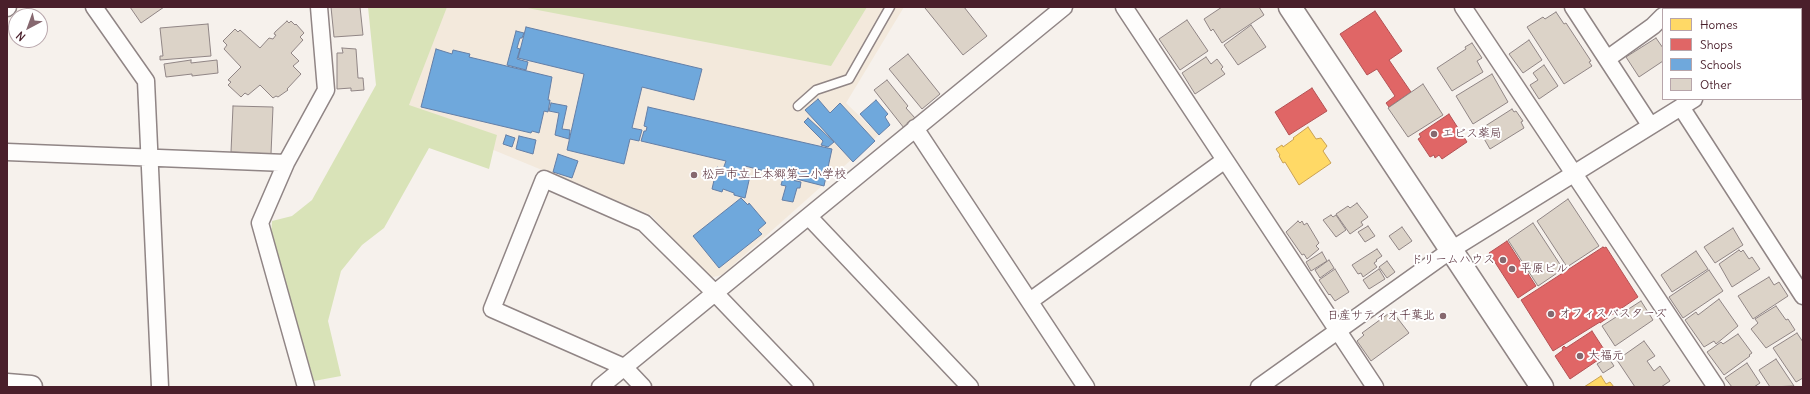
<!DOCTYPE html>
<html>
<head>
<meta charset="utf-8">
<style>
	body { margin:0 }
	#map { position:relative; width:1810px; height:394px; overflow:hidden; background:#f6f1ec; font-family:Delius,sans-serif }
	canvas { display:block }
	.frame { position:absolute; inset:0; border:8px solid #4a1f2b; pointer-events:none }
	.legend { position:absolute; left:1662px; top:8px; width:140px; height:92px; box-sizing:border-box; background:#fff; border:1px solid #b7a5aa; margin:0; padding:5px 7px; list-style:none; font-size:12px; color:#4a1f2b }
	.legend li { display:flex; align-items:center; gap:8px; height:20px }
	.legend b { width:20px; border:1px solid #b7a5aa }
	.north { position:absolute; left:8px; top:8px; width:40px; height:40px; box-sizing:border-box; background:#fff; border:1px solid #b7a5aa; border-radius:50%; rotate:221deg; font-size:11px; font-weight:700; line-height:16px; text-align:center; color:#4a1f2b }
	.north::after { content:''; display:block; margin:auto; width:14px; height:18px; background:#86686f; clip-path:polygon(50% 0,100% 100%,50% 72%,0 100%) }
</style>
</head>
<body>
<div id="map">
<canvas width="1810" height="394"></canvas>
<div class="frame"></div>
<ul class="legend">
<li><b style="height:11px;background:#ffd966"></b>Homes</li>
<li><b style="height:11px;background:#e06666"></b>Shops</li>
<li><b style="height:11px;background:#6fa8dc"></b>Schools</li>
<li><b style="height:11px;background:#dcd3c8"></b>Other</li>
</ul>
<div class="north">N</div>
</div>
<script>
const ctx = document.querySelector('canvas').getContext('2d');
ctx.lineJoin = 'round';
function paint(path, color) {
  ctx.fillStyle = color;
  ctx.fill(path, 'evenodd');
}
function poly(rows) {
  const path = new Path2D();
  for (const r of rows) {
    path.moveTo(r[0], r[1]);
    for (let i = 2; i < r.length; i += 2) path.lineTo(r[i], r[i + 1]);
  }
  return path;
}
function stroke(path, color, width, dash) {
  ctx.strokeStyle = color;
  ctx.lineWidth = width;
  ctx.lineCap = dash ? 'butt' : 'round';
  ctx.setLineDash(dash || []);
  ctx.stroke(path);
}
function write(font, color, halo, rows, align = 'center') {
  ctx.font = font + ' Delius,"Klee One",sans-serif';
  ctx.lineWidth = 4;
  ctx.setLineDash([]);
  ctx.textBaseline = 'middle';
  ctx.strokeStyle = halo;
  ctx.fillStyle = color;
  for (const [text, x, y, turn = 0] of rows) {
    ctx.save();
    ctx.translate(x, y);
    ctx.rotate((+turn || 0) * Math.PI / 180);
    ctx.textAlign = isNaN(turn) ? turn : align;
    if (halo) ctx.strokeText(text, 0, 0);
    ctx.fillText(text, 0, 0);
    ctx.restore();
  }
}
paint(poly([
	[396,7,904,7,846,103,879,135,722,275,709,278,651,215,399,111]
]), '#f3e9dc');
paint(poly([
	[368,7,447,7,409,105,497,135,489,169,429,148,384,228,362,245,341,271,328,321,341,376,314,381,271,236,272,221,292,216,312,200,376,85],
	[522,7,867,7,831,66]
]), '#d9e3b8');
const homes = poly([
	[1308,127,1316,139,1321,138,1327,146,1323,151,1331,163,1299,185,1285,162,1283,163,1279,156,1280,155,1276,149,1282,145,1283,147,1294,139,1293,138,1308,127],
	[1601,376,1606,384,1610,382,1614,387,1584,387,1601,376]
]);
paint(homes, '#ffd966');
stroke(homes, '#c9a154', 1);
const shops = poly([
	[1375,11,1402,51,1389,60,1411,92,1389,107,1386,103,1395,96,1377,69,1367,75,1340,34,1375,11],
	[1312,88,1327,111,1289,135,1275,112,1312,88],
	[1449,114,1467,142,1442,159,1439,155,1435,158,1434,155,1430,157,1418,139,1421,137,1419,134,1449,114],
	[1507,241,1536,286,1518,298,1489,253,1507,241],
	[1603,247,1604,248,1606,247,1638,297,1600,323,1600,322,1553,351,1521,300,1603,247],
	[1592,331,1607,354,1570,379,1555,356,1563,350,1562,348,1564,346,1566,348,1592,331]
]);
paint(shops, '#e06666');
stroke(shops, '#b35154', 1);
const schools = poly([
	[526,27,702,69,694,100,642,87,632,128,642,130,639,141,630,139,624,164,567,150,584,74,518,58,526,27],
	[516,31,524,33,522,38,520,38,517,48,520,49,517,59,528,62,526,70,507,65,516,31],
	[436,49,452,54,453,50,470,54,469,57,552,77,548,100,550,100,548,112,544,111,539,133,532,131,531,133,421,107,436,49],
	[818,99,830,113,840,103,875,141,853,162,805,110,818,99],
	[876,100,888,114,885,117,890,125,879,135,860,114,876,100],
	[551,103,567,106,562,129,570,130,569,139,555,135,559,113,549,111,551,103],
	[648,107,832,149,824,186,745,166,744,173,750,176,745,198,734,195,734,193,723,189,722,192,712,189,717,167,723,169,726,161,641,141,644,131,646,131,647,127,644,126,648,107],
	[808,118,834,142,828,147,821,145,823,141,804,122,808,118],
	[506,135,515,138,512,147,503,144,506,135],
	[519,136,536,140,533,154,516,149,519,136],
	[558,154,578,161,572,178,553,172,558,154],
	[783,178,801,182,800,188,797,188,793,202,782,200,786,186,781,185,783,178],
	[741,198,748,205,749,203,766,223,758,230,762,234,719,268,693,236,741,198]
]);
paint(schools, '#6fa8dc');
stroke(schools, '#647fa7', 1);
const building = poly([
	[130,7,164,7,141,23,130,7],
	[331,7,360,7,363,35,334,37,331,7],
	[926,7,964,7,987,36,963,55,925,8,926,7],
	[1222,7,1259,7,1264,15,1222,43,1213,29,1211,31,1204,19,1222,7],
	[1556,12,1564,24,1566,23,1591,61,1589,62,1592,66,1564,84,1527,27,1543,17,1545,19,1556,12],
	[1187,20,1208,51,1180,70,1159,39,1187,20],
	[287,21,289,23,291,21,295,25,296,24,304,33,300,37,303,40,291,53,299,61,293,66,301,74,287,89,288,90,278,97,276,96,273,98,260,85,248,95,245,93,241,97,228,85,231,82,228,80,241,67,224,49,227,45,223,41,235,29,238,32,240,30,260,48,269,38,273,39,276,35,274,34,275,32,287,21],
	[208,24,211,56,160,60,160,56,163,56,160,28,208,24],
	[1251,25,1266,47,1238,65,1224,45,1251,25],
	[1656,38,1663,48,1663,61,1639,77,1626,57,1656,38],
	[1529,40,1542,60,1523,73,1509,54,1529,40],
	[1472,43,1482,58,1477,61,1483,72,1452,91,1437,68,1466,49,1465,47,1472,43],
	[342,48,356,49,358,78,363,78,364,90,351,91,351,88,337,89,337,53,343,53,342,48],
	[908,54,940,94,922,109,889,69,908,54],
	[1206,57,1211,64,1217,59,1223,67,1221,69,1225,74,1195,94,1182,73,1206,57],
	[191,60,191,63,217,60,218,73,192,76,192,74,166,77,164,64,191,60],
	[1544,65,1558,86,1539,99,1530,85,1538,80,1533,73,1544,65],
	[1492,74,1508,102,1473,124,1456,96,1492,74],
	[887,80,908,106,906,108,915,118,904,128,874,90,887,80],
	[1423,84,1443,115,1408,137,1388,108,1423,84],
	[233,106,273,107,271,154,231,152,233,106],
	[1512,109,1514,112,1516,111,1523,121,1521,122,1524,128,1490,149,1479,130,1512,109],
	[1568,199,1599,246,1567,267,1537,221,1568,199],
	[1357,203,1368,217,1361,222,1363,225,1350,234,1336,214,1348,206,1350,208,1357,203],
	[1331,215,1333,217,1336,215,1346,230,1336,237,1323,220,1331,215],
	[1298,221,1300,223,1302,221,1304,225,1307,223,1319,243,1316,246,1319,249,1307,259,1304,254,1302,255,1286,232,1298,221],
	[1533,223,1563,269,1538,286,1508,240,1533,223],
	[1368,226,1375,236,1365,242,1358,232,1368,226],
	[1402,227,1412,241,1399,250,1389,236,1402,227],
	[1733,228,1743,245,1715,263,1704,247,1733,228],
	[1377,249,1382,256,1376,260,1377,261,1374,263,1377,267,1363,277,1361,273,1358,274,1352,265,1377,249],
	[1739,250,1741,252,1743,250,1749,259,1752,257,1760,269,1732,287,1719,264,1739,250],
	[1696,251,1708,269,1672,292,1661,275,1696,251],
	[1322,252,1327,261,1311,271,1306,262,1322,252],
	[1329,260,1334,268,1320,278,1315,270,1329,260],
	[1387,261,1395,272,1387,278,1379,267,1387,261],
	[1335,269,1349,292,1335,301,1330,294,1329,295,1319,280,1335,269],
	[1379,269,1385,279,1369,289,1363,280,1379,269],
	[1709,270,1723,291,1683,318,1669,297,1709,270],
	[1769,277,1774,285,1779,282,1788,296,1753,319,1738,296,1769,277],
	[1719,299,1738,326,1716,344,1714,341,1704,347,1685,320,1696,312,1698,315,1719,299],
	[1641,301,1653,320,1615,346,1602,326,1641,301],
	[1776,306,1786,320,1788,319,1795,330,1766,348,1751,329,1758,323,1755,319,1776,306],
	[1392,311,1409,333,1371,361,1357,341,1364,335,1362,333,1392,311],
	[1797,333,1803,342,1803,378,1796,382,1773,348,1797,333],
	[1738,334,1752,353,1749,355,1750,356,1724,375,1707,352,1721,342,1723,344,1738,334],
	[1644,341,1655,356,1647,361,1654,371,1660,366,1670,381,1661,387,1635,387,1617,360,1644,341],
	[1608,357,1614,366,1603,373,1597,364,1608,357],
	[1776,359,1794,386,1770,387,1759,370,1776,359],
	[1747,363,1760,383,1754,387,1732,387,1725,378,1747,363]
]);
paint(building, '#dcd3c8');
stroke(building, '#908585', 1);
const lane = poly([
	[798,106,816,90,849,79,890,7]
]);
const street = poly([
	[94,7,146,81,160,387],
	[1124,7,1375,387],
	[1463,7,1716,387],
	[1573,7,1650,125],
	[7,8,8,7],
	[1801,36,1803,35],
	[1607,59,1653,26,1663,16],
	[1681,107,1803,296],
	[915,128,1086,387],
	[7,152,286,163],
	[809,217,970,387],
	[1030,301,1225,160],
	[306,387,260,223,286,163,326,90,319,7],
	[600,387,1064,7],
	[643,387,624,367,492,309,544,179,644,223,715,293,805,387],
	[1259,387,1451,250,1694,99]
]);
const secondary = poly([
	[1290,7,1542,387],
	[7,385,31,387]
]);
stroke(lane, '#908585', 11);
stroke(street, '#908585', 19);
stroke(secondary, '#908585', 25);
stroke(lane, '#fefdfc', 8);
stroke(street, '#fefdfc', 16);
stroke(secondary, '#fefdfc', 22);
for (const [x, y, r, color] of [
	[1434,134,4,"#86686f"],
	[694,175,4,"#86686f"],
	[1503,260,4,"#86686f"],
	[1512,269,4,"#86686f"],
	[1551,314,4,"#86686f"],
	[1443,316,4,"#86686f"],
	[1580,356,4,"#86686f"]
]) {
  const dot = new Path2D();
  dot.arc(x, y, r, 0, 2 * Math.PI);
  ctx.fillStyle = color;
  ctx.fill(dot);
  stroke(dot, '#fff', 1.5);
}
write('12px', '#4a1f2b', '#fff', [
	["エビス薬局",1442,134],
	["松戸市立上本郷第二小学校",702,175],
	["ドリームハウス",1495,260,"right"],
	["平原ビル",1520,269],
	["オフィスバスターズ",1559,314],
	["日産サティオ千葉北",1435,316,"right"],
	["大福元",1588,356]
], 'left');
</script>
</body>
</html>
